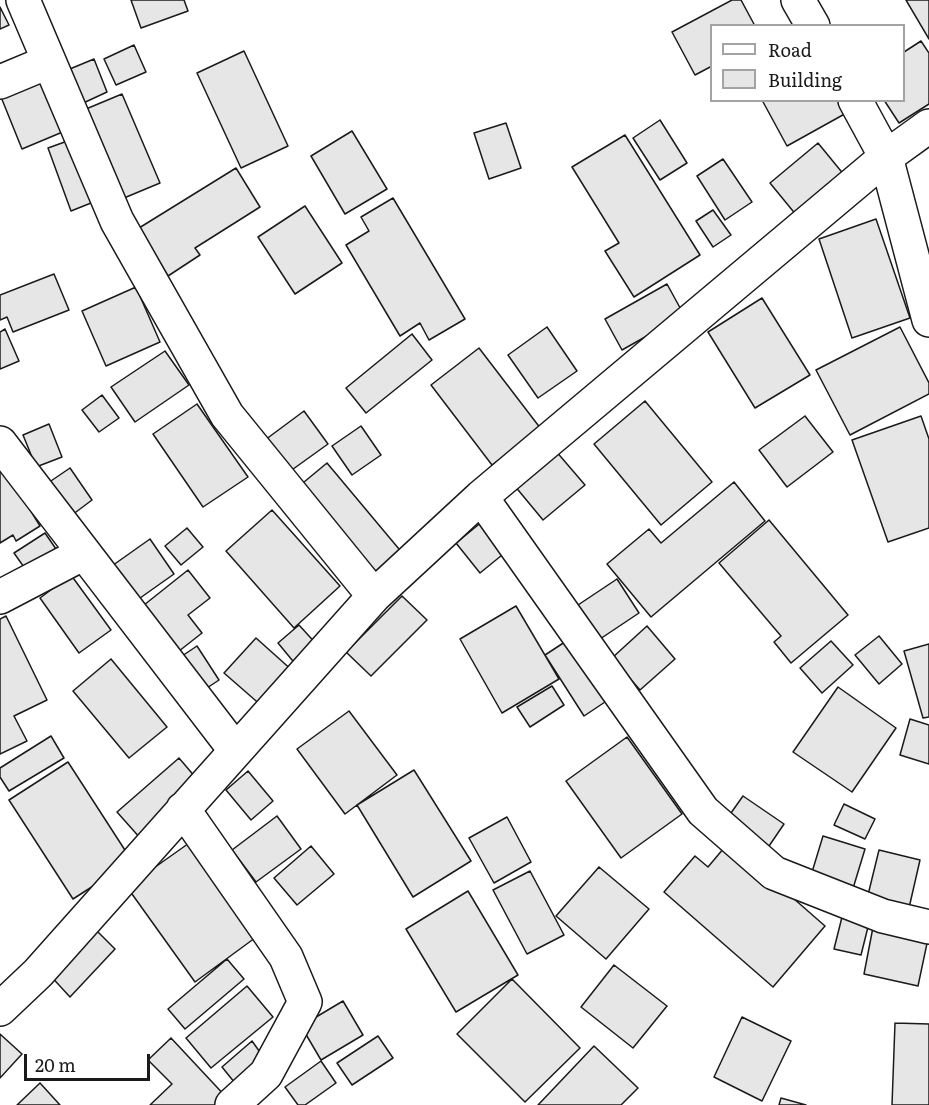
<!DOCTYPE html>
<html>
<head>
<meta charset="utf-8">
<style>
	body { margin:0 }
	#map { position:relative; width:929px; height:1105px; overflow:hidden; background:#fff; font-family:Literata,serif }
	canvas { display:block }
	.legend { position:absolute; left:710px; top:24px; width:195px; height:78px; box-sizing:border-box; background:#fff; border:2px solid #a3a3a3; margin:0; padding:8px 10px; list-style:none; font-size:18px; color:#1a1a1a }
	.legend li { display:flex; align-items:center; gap:12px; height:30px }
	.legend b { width:30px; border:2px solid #a3a3a3 }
	.scale { position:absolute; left:24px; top:1054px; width:126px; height:27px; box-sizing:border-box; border:3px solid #1a1a1a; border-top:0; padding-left:8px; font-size:18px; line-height:21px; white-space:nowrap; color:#1a1a1a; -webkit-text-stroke:4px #fff; paint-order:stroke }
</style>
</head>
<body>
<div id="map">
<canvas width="929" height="1105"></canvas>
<ul class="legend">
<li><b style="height:8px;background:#fff"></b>Road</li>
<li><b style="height:16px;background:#e6e6e6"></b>Building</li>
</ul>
<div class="scale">20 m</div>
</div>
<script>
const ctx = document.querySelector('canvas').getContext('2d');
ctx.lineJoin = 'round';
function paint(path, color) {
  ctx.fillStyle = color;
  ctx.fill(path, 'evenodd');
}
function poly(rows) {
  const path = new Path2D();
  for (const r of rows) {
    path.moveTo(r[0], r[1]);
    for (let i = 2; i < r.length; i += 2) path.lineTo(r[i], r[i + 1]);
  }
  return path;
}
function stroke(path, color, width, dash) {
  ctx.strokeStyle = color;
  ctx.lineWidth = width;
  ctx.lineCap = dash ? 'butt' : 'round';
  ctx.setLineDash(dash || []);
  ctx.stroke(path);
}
const building = poly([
	[131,0,184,0,188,11,141,28,131,0],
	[732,0,741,0,755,26,712,26,712,66,695,75,672,32,732,0],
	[906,0,929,0,929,39,906,0],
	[0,7,9,25,0,29,0,7],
	[921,41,929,53,929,104,899,123,884,100,904,100,904,52,921,41],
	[134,45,146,72,116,85,104,59,134,45],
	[244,51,288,146,241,168,197,73,244,51],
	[94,59,107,92,79,105,65,71,94,59],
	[45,79,65,131,22,149,1,97,45,79],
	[122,94,160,183,124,198,86,109,122,94],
	[762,100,844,100,850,111,787,146,762,100],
	[660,120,687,163,660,180,633,138,660,120],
	[506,123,521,168,489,179,474,133,506,123],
	[352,131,387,189,345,214,311,156,352,131],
	[625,135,700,255,634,297,605,251,619,243,572,167,625,135],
	[73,139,96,201,71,211,48,148,73,139],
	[818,143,845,176,797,216,770,183,818,143],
	[723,159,752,202,725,220,697,176,723,159],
	[236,168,260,207,195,248,200,255,168,276,139,228,236,168],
	[393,198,465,319,429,340,420,323,400,336,346,245,369,231,361,217,393,198],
	[305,206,342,263,295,294,258,237,305,206],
	[713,210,731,235,713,247,696,221,713,210],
	[876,219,910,318,852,338,819,239,876,219],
	[54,274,69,310,13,332,7,317,0,320,0,295,54,274],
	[667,284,684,315,622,350,605,319,667,284],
	[136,287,160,342,106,366,82,311,136,287],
	[762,298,810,375,755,408,708,332,762,298],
	[547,327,577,371,538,398,508,355,547,327],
	[900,327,929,383,929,394,850,435,816,370,900,327],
	[5,329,19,361,0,369,0,332,5,329],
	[412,334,432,360,366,413,346,388,412,334],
	[479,348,541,429,492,465,431,385,479,348],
	[165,351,189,385,135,422,111,387,165,351],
	[102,395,119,418,99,432,82,410,102,395],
	[645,401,712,482,661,525,594,444,645,401],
	[197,404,248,477,203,507,153,434,197,404],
	[304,411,328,444,289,472,265,440,304,411],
	[805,416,833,452,787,487,759,450,805,416],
	[921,416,929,439,929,528,888,542,852,440,921,416],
	[49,424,62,457,36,467,23,435,49,424],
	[361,426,381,455,352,475,332,446,361,426],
	[555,450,585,485,543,520,514,485,555,450],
	[327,463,404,555,375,579,298,487,327,463],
	[4,467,40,526,16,541,13,535,0,543,0,470,4,467],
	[70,468,92,500,68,518,45,485,70,468],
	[734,482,765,521,651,617,607,564,649,529,661,543,734,482],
	[272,510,340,586,294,628,226,551,272,510],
	[769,520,848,615,791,663,774,642,781,636,719,563,769,520],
	[483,521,507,551,480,573,456,543,483,521],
	[187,528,203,547,181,565,165,546,187,528],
	[45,533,56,549,26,570,14,553,45,533],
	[150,539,174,574,133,603,109,568,150,539],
	[188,570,210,598,188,615,202,633,174,655,139,609,188,570],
	[71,575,111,630,79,653,40,598,71,575],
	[617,579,639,613,597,641,575,607,617,579],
	[402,596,427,620,371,676,346,652,402,596],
	[516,606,559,679,502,713,460,639,516,606],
	[6,616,47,700,14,716,27,741,0,754,0,619,6,616],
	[299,625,319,647,297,666,278,643,299,625],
	[647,626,675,659,640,690,612,658,647,626],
	[574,636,614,696,584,716,545,655,574,636],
	[879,636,902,664,879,684,855,655,879,636],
	[256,638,294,672,263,707,224,673,256,638],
	[831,641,853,665,822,693,800,668,831,641],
	[929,644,929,717,923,718,904,651,929,644],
	[197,646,219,680,198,694,176,660,197,646],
	[111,659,167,727,129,758,73,691,111,659],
	[552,686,564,705,530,727,517,707,552,686],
	[838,687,896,728,852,792,793,752,838,687],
	[349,711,397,775,345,814,297,749,349,711],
	[910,719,929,725,929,764,900,755,910,719],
	[51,736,64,758,9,791,0,777,0,768,51,736],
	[627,737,682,814,621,858,566,781,627,737],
	[179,758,202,785,141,839,117,812,179,758],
	[68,762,132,861,73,899,9,800,68,762],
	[414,770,471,861,413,897,357,805,414,770],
	[248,771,273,801,251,820,226,790,248,771],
	[743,796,784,824,767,849,726,820,743,796],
	[844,804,875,819,865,839,834,825,844,804],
	[277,816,301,849,256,882,232,850,277,816],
	[507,817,531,862,494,883,469,838,507,817],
	[823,836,865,849,851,895,809,882,823,836],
	[192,841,259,935,195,982,127,887,192,841],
	[729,842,825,926,773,987,664,892,695,856,708,867,729,842],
	[311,846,334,874,297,905,274,878,311,846],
	[879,850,920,860,909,908,867,899,879,850],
	[599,867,649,909,606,959,556,916,599,867],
	[530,871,564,935,527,954,493,890,530,871],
	[468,891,518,975,456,1012,406,929,468,891],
	[842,917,869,923,861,955,834,949,842,917],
	[874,922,929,934,918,986,864,974,874,922],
	[90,924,115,949,70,997,47,972,90,924],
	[227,959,244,979,185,1029,168,1009,227,959],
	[614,965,667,1006,633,1048,581,1007,614,965],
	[512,979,580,1048,525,1102,457,1034,512,979],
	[247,986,273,1017,211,1068,186,1038,247,986],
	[343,1001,363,1035,321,1060,301,1026,343,1001],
	[742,1017,791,1041,762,1101,714,1077,742,1017],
	[895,1023,929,1024,929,1105,892,1105,895,1023],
	[0,1034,22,1054,0,1078,0,1034],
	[378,1036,393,1058,352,1085,337,1063,378,1036],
	[171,1038,228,1099,222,1105,150,1105,172,1084,148,1060,171,1038],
	[252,1041,267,1062,239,1088,222,1067,252,1041],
	[594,1046,638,1088,621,1105,538,1105,594,1046],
	[321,1061,336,1083,305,1105,298,1105,285,1087,321,1061],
	[40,1083,60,1105,17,1105,40,1083],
	[781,1098,806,1105,779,1105,781,1098]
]);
paint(building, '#e6e6e6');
stroke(building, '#1a1a1a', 1.5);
const minor = poly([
	[23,0,117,221,227,415,374,596],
	[798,0,813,26],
	[0,82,48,62],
	[855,100,886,157,929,320],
	[0,443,236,751],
	[481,497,703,811,774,873,883,916,929,927],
	[0,597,84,553],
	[183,809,286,957,305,1002,266,1074,232,1105],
	[0,1009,38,973,374,596,481,497,886,157,929,126]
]);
stroke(minor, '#1a1a1a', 36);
stroke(minor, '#fff', 33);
</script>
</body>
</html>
